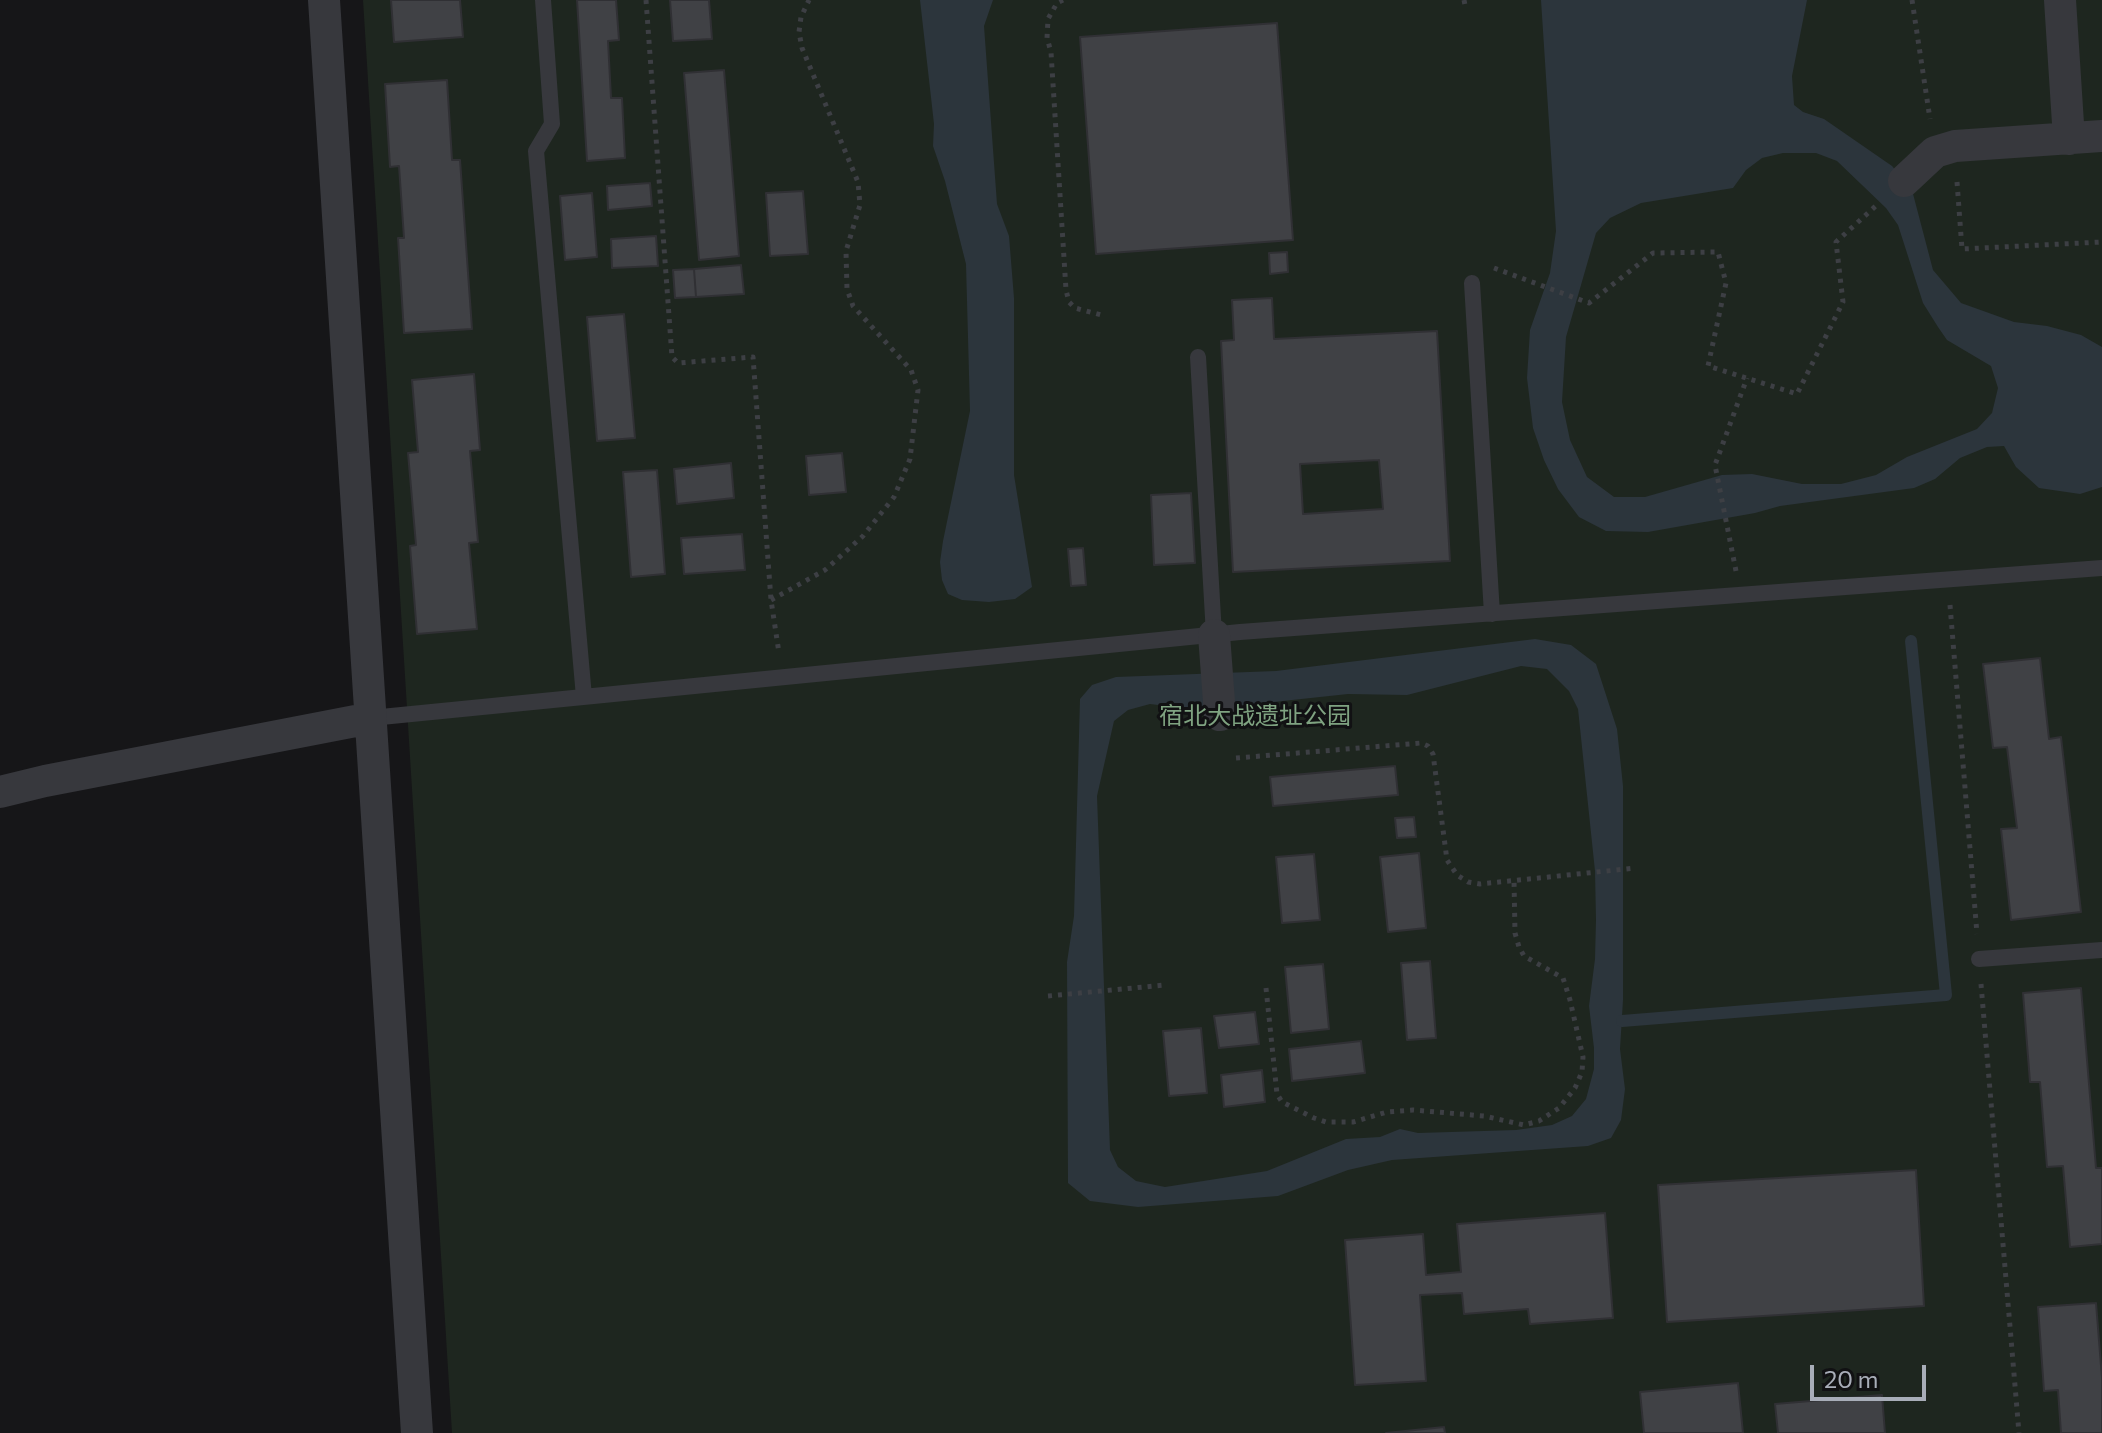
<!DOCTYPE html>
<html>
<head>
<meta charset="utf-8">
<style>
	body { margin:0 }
	#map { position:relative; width:2102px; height:1433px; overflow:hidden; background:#161618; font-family:Commissioner,sans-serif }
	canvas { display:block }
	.scale { position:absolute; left:1810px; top:1365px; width:116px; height:36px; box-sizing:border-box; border:4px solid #a8adb8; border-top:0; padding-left:10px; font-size:24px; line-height:28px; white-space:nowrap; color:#a8adb8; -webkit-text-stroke:6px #111113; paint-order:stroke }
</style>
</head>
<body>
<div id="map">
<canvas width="2102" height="1433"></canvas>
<div class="scale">20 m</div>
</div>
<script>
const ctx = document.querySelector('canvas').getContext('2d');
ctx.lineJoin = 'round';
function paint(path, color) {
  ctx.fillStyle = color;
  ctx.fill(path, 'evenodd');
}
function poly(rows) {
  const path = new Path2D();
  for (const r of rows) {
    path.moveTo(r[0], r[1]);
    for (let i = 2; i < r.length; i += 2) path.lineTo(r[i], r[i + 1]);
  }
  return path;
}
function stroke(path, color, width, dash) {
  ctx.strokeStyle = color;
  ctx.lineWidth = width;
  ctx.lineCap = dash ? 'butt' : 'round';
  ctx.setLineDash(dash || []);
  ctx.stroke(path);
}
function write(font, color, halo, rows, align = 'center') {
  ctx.font = font + ' Commissioner,"Noto Sans SC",sans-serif';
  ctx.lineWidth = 6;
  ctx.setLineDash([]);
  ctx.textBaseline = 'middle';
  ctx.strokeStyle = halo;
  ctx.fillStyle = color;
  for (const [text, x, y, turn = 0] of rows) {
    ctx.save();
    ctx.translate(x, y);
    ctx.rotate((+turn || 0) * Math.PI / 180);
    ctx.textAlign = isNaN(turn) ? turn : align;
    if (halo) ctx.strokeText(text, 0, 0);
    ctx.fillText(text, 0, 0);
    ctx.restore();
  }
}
paint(poly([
	[363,0,2102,0,2102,1433,452,1433]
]), '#1e261f');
paint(poly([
	[920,0,993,0,984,26,997,204,1009,236,1014,298,1014,475,1032,587,1015,599,989,602,962,600,948,594,942,580,940,562,943,541,970,411,966,264,945,181,933,146,934,124],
	[1541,0,1807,0,1792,76,1794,105,1803,112,1824,119,1892,166,1912,190,1933,270,1961,303,2014,322,2047,326,2081,335,2102,347,2102,487,2080,494,2039,488,2016,467,2004,446,1987,447,1960,458,1935,479,1914,488,1780,506,1755,513,1648,532,1606,531,1579,517,1558,489,1544,460,1533,428,1527,378,1530,330,1550,273,1556,231],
	[1783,153,1816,153,1837,161,1886,208,1898,225,1923,303,1938,327,1947,340,1991,366,1998,388,1992,413,1977,429,1907,457,1876,475,1841,484,1802,484,1752,474,1722,475,1645,497,1614,497,1587,477,1570,440,1562,402,1566,337,1596,233,1610,218,1641,203,1733,188,1746,170,1762,158],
	[1535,639,1571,645,1596,664,1617,729,1623,786,1623,1000,1620,1049,1625,1089,1621,1120,1611,1138,1588,1146,1392,1160,1348,1170,1278,1196,1138,1207,1090,1201,1068,1183,1067,962,1074,916,1080,699,1092,685,1116,677,1276,671],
	[1521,666,1547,669,1569,691,1578,709,1595,871,1596,920,1595,959,1589,1006,1594,1048,1594,1069,1586,1099,1572,1116,1552,1125,1516,1130,1418,1133,1400,1129,1380,1137,1346,1139,1267,1171,1165,1187,1136,1181,1118,1167,1110,1150,1097,796,1114,721,1128,710,1150,704,1199,710,1348,694,1407,695]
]), '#2c353c');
stroke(poly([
	[1622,1021,1946,995,1911,641]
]), '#2c353c', 12);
const building = poly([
	[391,0,460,0,463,37,394,42,391,0],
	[577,0,616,0,619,40,608,41,611,98,622,98,625,158,587,161,577,0],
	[670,0,709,0,712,39,673,41,670,0],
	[1277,23,1293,240,1096,254,1080,37,1277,23],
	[724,70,739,256,699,260,684,73,724,70],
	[447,80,452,160,460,160,472,329,404,333,398,238,404,238,399,166,390,167,385,84,447,80],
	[650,183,652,206,608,210,607,186,650,183],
	[803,191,808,254,770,256,766,193,803,191],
	[592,193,597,257,565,260,560,196,592,193],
	[656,236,658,266,612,268,611,239,656,236],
	[1287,252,1288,272,1270,274,1269,253,1287,252],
	[741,265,744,294,696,297,694,269,741,265],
	[694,269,696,297,675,298,673,270,694,269],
	[1272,298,1274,339,1437,331,1450,561,1233,572,1221,341,1234,340,1232,300,1272,298],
	[1379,460,1383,509,1303,514,1300,464,1379,460],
	[624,314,635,438,597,441,587,317,624,314],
	[474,374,480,450,470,451,478,542,469,543,477,629,417,634,410,546,416,545,408,453,418,452,412,380,474,374],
	[842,453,846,492,809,495,806,456,842,453],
	[731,463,734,498,677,504,674,469,731,463],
	[657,470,665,574,631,577,623,472,657,470],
	[1191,493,1195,563,1154,565,1151,495,1191,493],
	[742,534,745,570,684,574,681,538,742,534],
	[1083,548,1086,585,1071,586,1068,549,1083,548],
	[2040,658,2049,739,2061,737,2081,912,2011,920,2001,829,2017,828,2007,747,1993,748,1983,664,2040,658],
	[1395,766,1398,795,1273,806,1270,777,1395,766],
	[1414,817,1416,837,1397,838,1395,818,1414,817],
	[1419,853,1426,928,1388,932,1380,857,1419,853],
	[1314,854,1320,920,1282,923,1276,857,1314,854],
	[1430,961,1436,1038,1407,1040,1401,963,1430,961],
	[1323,964,1329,1029,1291,1033,1285,967,1323,964],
	[2081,988,2096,1168,2102,1168,2102,1244,2070,1247,2063,1166,2047,1167,2040,1082,2030,1082,2023,993,2081,988],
	[1255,1012,1259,1044,1219,1048,1214,1016,1255,1012],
	[1201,1028,1207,1093,1169,1096,1163,1031,1201,1028],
	[1361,1041,1365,1073,1292,1081,1289,1049,1361,1041],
	[1262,1070,1265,1102,1224,1107,1221,1075,1262,1070],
	[1916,1170,1924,1306,1667,1322,1658,1185,1916,1170],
	[1605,1213,1613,1318,1530,1324,1528,1309,1464,1314,1462,1293,1420,1295,1426,1381,1355,1385,1345,1240,1423,1234,1426,1275,1461,1272,1457,1224,1605,1213],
	[2096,1303,2102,1378,2102,1433,2061,1433,2058,1390,2044,1391,2038,1307,2096,1303],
	[1738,1383,1743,1433,1644,1433,1640,1392,1738,1383],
	[1882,1395,1885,1433,1778,1433,1775,1404,1882,1395],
	[1444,1427,1445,1433,1386,1433,1444,1427]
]);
paint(building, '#404145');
stroke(building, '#303034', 2);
stroke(poly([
	[646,0,672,357,678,363,753,357,771,600,779,653],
	[1063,0,1057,3,1048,19,1047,38,1051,52,1066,290,1069,302,1075,308,1105,316],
	[1464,0,1465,5],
	[1912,0,1930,119],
	[1957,182,1962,249,2102,242],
	[1494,268,1589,303,1653,253,1718,252,1726,283,1708,366,1797,394,1843,302,1836,242,1879,203],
	[1736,571,1715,465,1747,378],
	[771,600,825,570,863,536,894,497,910,459,918,390,911,370,853,306,847,289,846,251,860,205,858,182,802,48,799,32,801,17,809,0],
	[1950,605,1977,934],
	[1236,758,1421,743,1428,746,1433,754,1447,860,1457,875,1468,882,1480,884,1636,868],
	[1981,984,2019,1433],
	[1266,988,1277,1094,1282,1102,1314,1118,1326,1122,1353,1122,1387,1112,1413,1110,1484,1116,1524,1125,1539,1121,1559,1108,1575,1088,1582,1072,1583,1057,1570,1000,1563,978,1524,956,1519,947,1515,933,1514,880],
	[1048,996,1165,985]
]), '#3d3f44', 5, [4, 6]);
stroke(poly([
	[543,0,552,124,536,151,584,697],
	[1472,283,1492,614],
	[1198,357,1214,635],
	[371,718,1240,632,2102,568],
	[1979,959,2102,950]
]), '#37383d', 16);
stroke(poly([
	[324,0,417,1433],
	[2060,0,2069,139],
	[1904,181,1935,152,1955,146,2102,136],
	[1214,635,1220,715],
	[0,792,45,781,371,718]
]), '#37383d', 32);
write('24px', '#7fa381', '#111113', [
	["宿北大战遗址公园",1255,716]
]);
</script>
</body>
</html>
